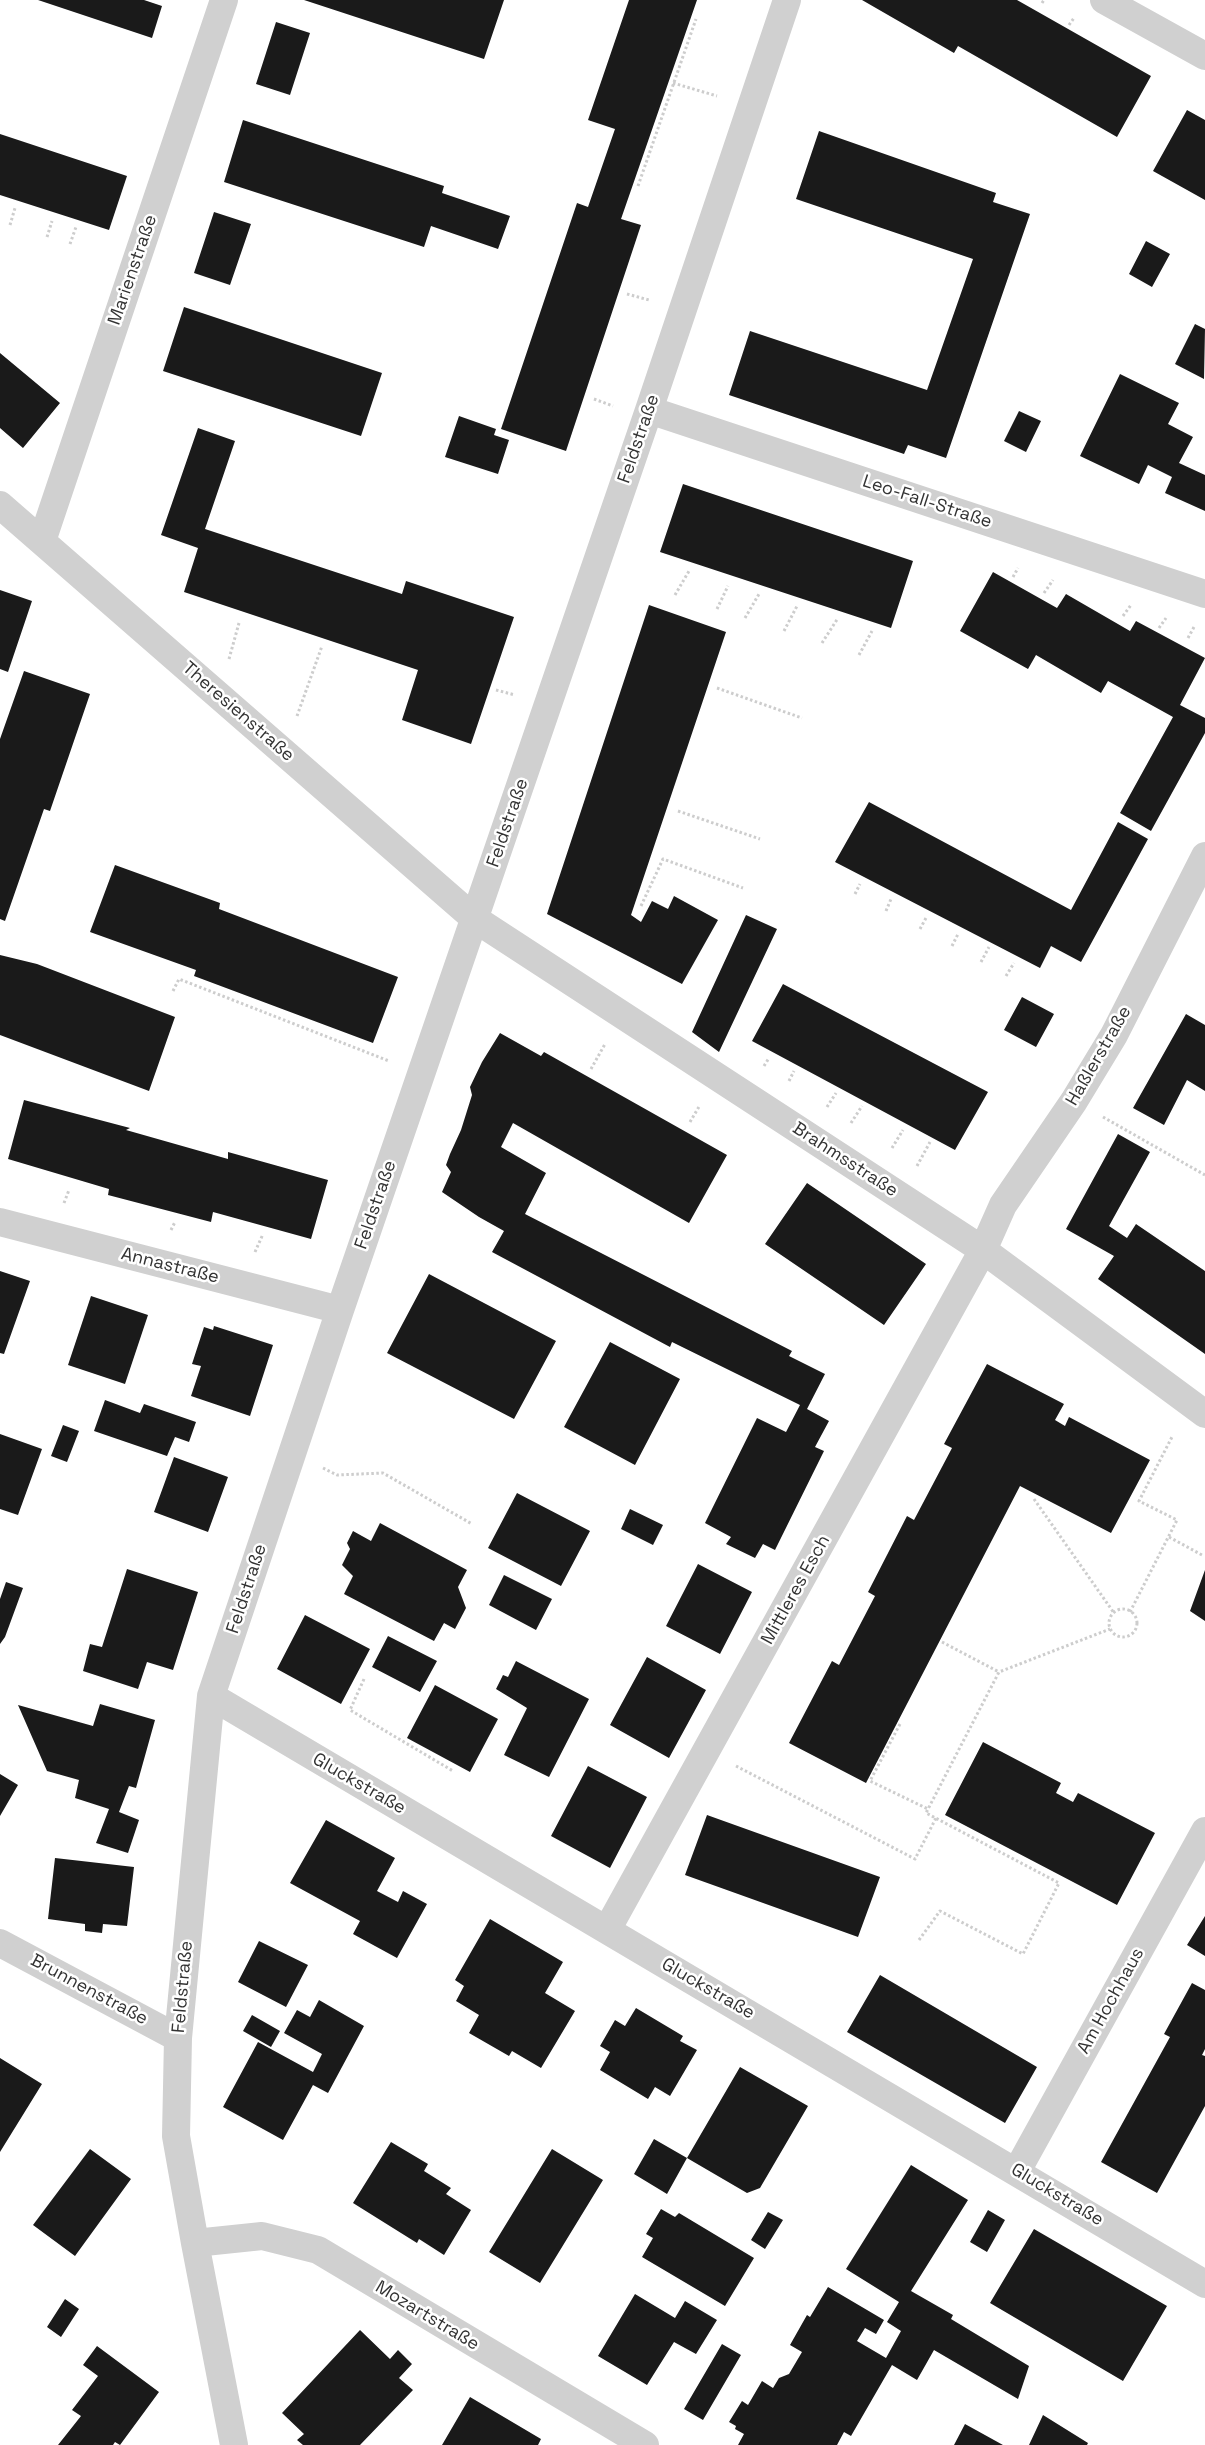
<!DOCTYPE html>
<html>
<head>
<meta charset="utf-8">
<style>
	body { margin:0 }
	canvas { display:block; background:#fff }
</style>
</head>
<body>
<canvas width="1205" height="2445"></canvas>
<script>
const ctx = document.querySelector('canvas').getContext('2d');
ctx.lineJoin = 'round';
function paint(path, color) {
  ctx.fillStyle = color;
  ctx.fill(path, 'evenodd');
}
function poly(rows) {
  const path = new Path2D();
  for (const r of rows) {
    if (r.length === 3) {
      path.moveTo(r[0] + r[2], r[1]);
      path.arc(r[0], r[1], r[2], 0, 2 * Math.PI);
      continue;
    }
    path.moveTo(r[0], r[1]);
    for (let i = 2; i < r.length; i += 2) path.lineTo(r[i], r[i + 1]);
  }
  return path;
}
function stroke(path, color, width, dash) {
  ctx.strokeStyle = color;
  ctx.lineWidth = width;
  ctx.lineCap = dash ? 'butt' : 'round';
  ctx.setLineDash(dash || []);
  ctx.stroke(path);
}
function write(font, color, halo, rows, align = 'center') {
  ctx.font = font + ' "Space Grotesk",sans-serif';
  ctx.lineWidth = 5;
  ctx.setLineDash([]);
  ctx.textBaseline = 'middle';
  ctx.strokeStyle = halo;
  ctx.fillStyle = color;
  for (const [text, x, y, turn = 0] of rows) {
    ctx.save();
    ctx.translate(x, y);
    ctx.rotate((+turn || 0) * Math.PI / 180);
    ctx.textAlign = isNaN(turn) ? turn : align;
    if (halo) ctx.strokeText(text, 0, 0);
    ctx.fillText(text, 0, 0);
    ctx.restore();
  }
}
paint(poly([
	[38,0,144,0,162,6,152,38],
	[304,0,504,0,484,59],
	[629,0,697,0,621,219,641,225,566,451,501,429,577,203,588,207,615,129,588,120],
	[862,0,1017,0,1151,76,1117,137,958,46,954,53],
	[276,22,310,33,290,95,256,84],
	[1187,110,1205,120,1205,200,1153,171],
	[243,120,444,186,442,193,510,216,498,249,431,226,424,247,224,182],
	[819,131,996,193,993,202,1030,214,946,458,908,445,904,454,729,395,750,331,927,390,973,259,796,199],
	[0,134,127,176,109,230,0,195],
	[214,212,251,224,230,285,194,273],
	[1146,241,1170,254,1152,287,1129,274],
	[184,307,382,373,361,436,163,371],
	[1195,324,1205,329,1204,379,1175,364],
	[0,353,60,403,23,448,0,428],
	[1120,374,1179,403,1168,424,1193,437,1179,463,1205,475,1205,511,1165,493,1172,477,1148,465,1139,484,1080,456],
	[1019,411,1041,421,1026,452,1004,441],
	[459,416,496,429,494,435,509,440,498,474,445,457],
	[198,428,235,441,205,529,402,594,406,581,514,617,471,744,402,720,418,670,184,592,198,548,161,535],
	[683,484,913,561,891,628,660,552],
	[993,572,1057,608,1066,594,1130,631,1136,621,1205,658,1180,705,1205,718,1205,733,1151,831,1120,813,1173,717,1108,681,1101,693,1036,655,1028,669,960,631],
	[0,590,32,601,8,672,0,669],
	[649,605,726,632,631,915,641,922,652,901,668,909,674,896,718,920,682,984,547,914],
	[24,671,90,694,50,811,44,809,5,921,0,919,0,739],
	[869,802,1071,910,1118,822,1148,839,1081,962,1051,946,1040,968,835,862],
	[115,865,220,903,219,909,398,977,373,1043,194,976,196,970,90,932],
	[746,915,777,929,719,1052,692,1032],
	[0,955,37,964,175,1017,149,1091,0,1035],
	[783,984,988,1092,955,1150,752,1041],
	[1022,997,1054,1014,1036,1047,1004,1030],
	[1186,1014,1205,1025,1205,1091,1187,1080,1164,1125,1133,1108],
	[500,1033,541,1056,544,1052,727,1155,689,1223,513,1123,501,1147,546,1173,525,1214,792,1351,789,1356,825,1374,807,1409,829,1421,815,1447,824,1451,775,1550,763,1544,755,1558,726,1544,731,1537,705,1523,757,1418,786,1432,800,1405,672,1342,670,1347,492,1252,504,1231,479,1217,442,1192,451,1172,446,1165,450,1154,461,1130,472,1095,470,1087,482,1062],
	[24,1100,130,1128,126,1130,228,1159,228,1152,328,1180,311,1239,213,1212,211,1222,108,1195,109,1189,8,1159],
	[1118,1134,1150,1152,1109,1226,1127,1238,1136,1224,1205,1271,1205,1354,1098,1279,1114,1256,1066,1229],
	[807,1183,926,1264,884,1325,765,1244],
	[0,1271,30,1281,4,1354,0,1353],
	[429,1274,556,1341,514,1419,387,1353],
	[91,1296,148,1315,125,1384,68,1365],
	[214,1326,273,1345,250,1416,191,1396,201,1366,192,1364,204,1327,213,1330],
	[610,1342,680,1379,635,1465,564,1427],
	[987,1364,1064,1404,1055,1420,1065,1426,1069,1417,1150,1460,1111,1533,1020,1486,866,1783,789,1743,832,1661,839,1665,875,1596,868,1592,907,1516,914,1520,952,1448,944,1444],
	[105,1400,140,1413,144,1404,196,1422,189,1442,175,1437,167,1456,94,1431],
	[63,1425,79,1431,67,1462,51,1456],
	[0,1434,42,1449,18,1515,0,1509],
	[174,1457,228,1477,208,1532,154,1512],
	[517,1493,590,1531,561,1586,488,1548],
	[630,1509,663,1525,653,1545,621,1529],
	[380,1523,467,1570,458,1587,466,1608,455,1629,444,1623,434,1641,344,1594,353,1576,342,1565,350,1549,347,1543,353,1531,371,1541],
	[698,1564,752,1592,720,1654,666,1626],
	[127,1569,198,1592,173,1670,147,1662,138,1689,83,1671,90,1644,102,1647],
	[1205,1570,1205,1621,1190,1611],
	[504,1575,552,1599,536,1630,489,1605],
	[6,1582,23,1588,5,1637,0,1644,0,1599],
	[305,1615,370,1649,341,1704,277,1669],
	[388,1636,437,1661,420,1692,372,1667],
	[647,1657,706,1690,669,1758,610,1725],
	[516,1661,589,1699,549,1777,504,1755,527,1708,496,1689,503,1675,508,1677],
	[435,1685,498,1719,470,1772,407,1738],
	[100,1704,155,1720,136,1788,129,1786,119,1812,139,1820,128,1853,96,1843,109,1809,75,1798,79,1780,47,1771,18,1705,93,1726],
	[983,1742,1061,1783,1056,1793,1073,1802,1078,1793,1155,1833,1117,1905,945,1815],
	[588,1766,647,1797,610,1868,551,1836],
	[0,1774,18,1785,0,1816],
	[707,1815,880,1877,858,1937,685,1875],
	[326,1820,395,1858,377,1891,398,1902,403,1891,427,1904,397,1958,353,1934,360,1921,290,1883],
	[55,1858,134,1867,127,1926,103,1924,102,1933,85,1931,85,1924,48,1919],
	[1205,1916,1205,1956,1187,1945],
	[490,1919,563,1962,545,1993,575,2011,541,2068,512,2051,509,2056,469,2033,479,2015,456,2001,464,1986,455,1980],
	[259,1941,308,1965,286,2007,238,1982],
	[880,1975,1037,2067,1005,2123,847,2032],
	[1192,1983,1205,1990,1205,2049,1202,2055,1205,2056,1205,2106,1157,2193,1101,2162,1170,2037,1164,2034],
	[319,2000,364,2026,328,2093,313,2085,283,2140,223,2107,258,2042,313,2072,322,2054,284,2033,297,2010,310,2017],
	[636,2008,683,2036,680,2041,697,2050,670,2096,655,2087,648,2099,600,2070,610,2052,600,2046,615,2020,625,2026],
	[252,2015,280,2031,271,2047,243,2031],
	[0,2058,42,2084,0,2152],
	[740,2067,808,2106,760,2188,747,2193,687,2158],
	[654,2139,687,2158,667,2194,634,2174],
	[391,2142,428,2164,424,2171,451,2188,446,2194,471,2210,444,2255,419,2239,417,2243,353,2203],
	[90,2149,131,2179,75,2256,33,2225],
	[552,2149,603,2180,540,2283,489,2252],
	[911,2165,968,2200,911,2291,953,2315,951,2319,1029,2366,1018,2399,934,2350,917,2380,892,2365,851,2436,844,2432,837,2445,738,2445,744,2434,735,2429,736,2426,729,2422,742,2401,748,2405,762,2381,773,2388,779,2378,789,2374,802,2352,790,2345,807,2315,810,2317,828,2287,884,2320,876,2334,865,2328,857,2341,886,2358,901,2331,887,2322,899,2302,846,2269],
	[661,2209,675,2217,679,2213,754,2258,725,2306,642,2257,653,2238,646,2234],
	[988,2210,1005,2220,987,2252,970,2242],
	[768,2212,783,2220,765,2249,751,2240],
	[1034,2229,1167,2306,1123,2381,990,2303],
	[635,2294,675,2318,685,2301,717,2320,696,2354,674,2342,647,2385,598,2356],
	[65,2299,79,2309,61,2337,47,2327],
	[360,2330,390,2359,398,2350,412,2364,399,2378,413,2390,360,2445,303,2445,297,2440,304,2434,282,2413],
	[722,2344,741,2355,703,2420,684,2409],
	[97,2346,159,2392,120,2445,115,2442,113,2445,58,2445,81,2416,72,2410,98,2376,83,2365],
	[470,2397,541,2439,538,2445,442,2445],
	[1043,2415,1088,2443,1087,2445,1029,2445],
	[965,2424,1003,2445,954,2445]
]), '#1a1a1a');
stroke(poly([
	[1042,3,1044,0],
	[1069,25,1074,18],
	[673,83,717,96],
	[638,186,696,19],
	[10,225,15,208],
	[47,237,52,221],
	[70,244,76,227],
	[627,294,649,300],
	[594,399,613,406],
	[1013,577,1018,568],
	[1044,593,1053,580],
	[675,595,689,571],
	[717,609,728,586],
	[1123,616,1131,605],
	[745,618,759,594],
	[1159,628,1166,618],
	[784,631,797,606],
	[1188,638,1194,627],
	[822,643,838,618],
	[859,655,872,631],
	[229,659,239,623],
	[717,688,802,718],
	[496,690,515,695],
	[297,716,322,646],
	[678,811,760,839],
	[855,894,860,884],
	[641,906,663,859,743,888],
	[886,911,891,899],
	[920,929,927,916],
	[952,946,958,934],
	[981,962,989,947],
	[1006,976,1014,963],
	[173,991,179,979,389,1061],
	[764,1066,769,1058],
	[591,1069,605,1044],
	[789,1081,794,1071],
	[827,1107,836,1093],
	[1103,1117,1205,1175],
	[690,1122,700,1105],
	[851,1123,862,1106],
	[892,1148,903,1130],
	[917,1166,930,1142],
	[64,1203,69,1190],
	[171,1230,175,1222],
	[255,1252,263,1234],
	[323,1468,337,1475,383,1473,472,1524],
	[1034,1499,1114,1613],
	[1169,1537,1202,1555],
	[1123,1623,14],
	[1130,1612,1177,1520,1139,1501,1173,1435],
	[942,1642,999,1672],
	[364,1679,350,1710,453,1771],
	[900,1724,870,1781,928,1809],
	[736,1766,915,1859,936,1818],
	[919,1940,940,1911,1023,1954,1059,1883,926,1813,999,1672,1110,1629]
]), '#cdcdcd', 3, [2.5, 2.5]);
stroke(poly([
	[1104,0,1205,56],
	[649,410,1205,594],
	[0,505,475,919,983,1250,1205,1414],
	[42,541,224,0],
	[0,1222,340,1310],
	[211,1696,1205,2284],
	[607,1930,983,1250,1003,1205,1074,1101,1114,1035,1205,856],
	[0,1943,178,2038],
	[1017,2171,1205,1831],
	[195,2243,262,2236,318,2250,645,2445],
	[234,2445,195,2243,176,2136,178,2038,211,1696,340,1310,649,410,787,0]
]), '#d0d0d0', 28);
write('18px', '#333', '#fff', [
	["Marienstraße",133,270,-71],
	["Feldstraße",639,439,-71],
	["Leo-Fall-Straße",927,502,18],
	["Theresienstraße",238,712,41],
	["Feldstraße",508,823,-71],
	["Haßlerstraße",1099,1056,-60],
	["Brahmsstraße",845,1160,33],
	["Feldstraße",376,1205,-71],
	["Annastraße",170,1266,14],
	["Feldstraße",247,1589,-72],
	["Mittleres Esch",796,1590,-61],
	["Gluckstraße",359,1784,30],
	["Feldstraße",183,1987,-85],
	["Gluckstraße",708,1989,30],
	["Brunnenstraße",89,1990,28],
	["Am Hochhaus",1111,2001,-61],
	["Gluckstraße",1057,2195,31],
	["Mozartstraße",427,2316,31]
]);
</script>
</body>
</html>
